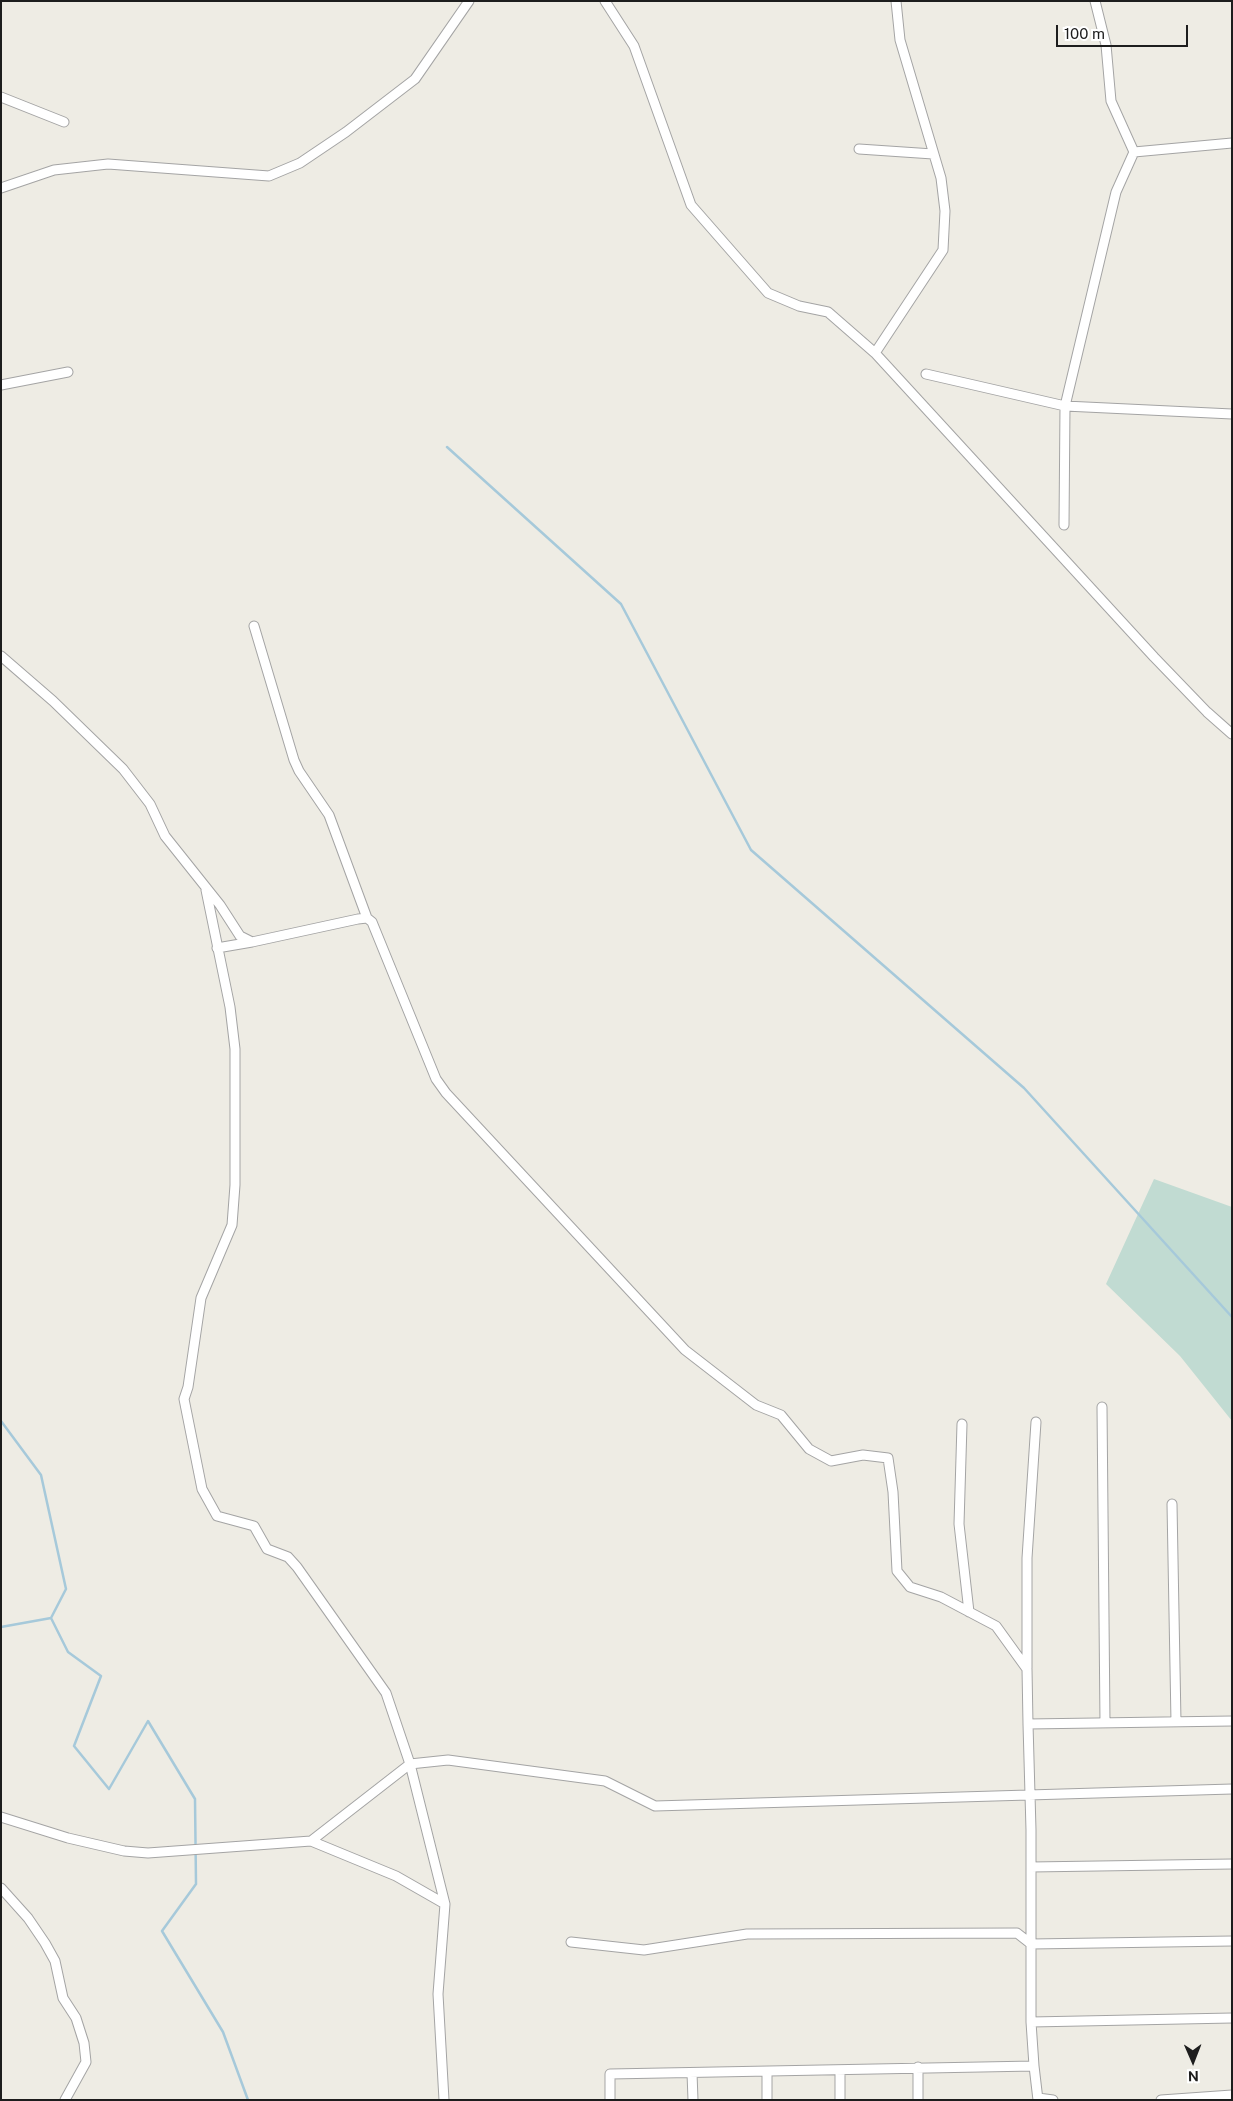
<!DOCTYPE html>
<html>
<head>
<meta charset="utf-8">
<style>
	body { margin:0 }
	#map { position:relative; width:1233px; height:2101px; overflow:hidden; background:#eeece4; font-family:"Public Sans",sans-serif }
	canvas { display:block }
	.frame { position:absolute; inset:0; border:2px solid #1d1d1d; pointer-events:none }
	.north { position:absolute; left:1168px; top:2036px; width:50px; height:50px; -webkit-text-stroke:4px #fff; paint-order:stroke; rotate:179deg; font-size:14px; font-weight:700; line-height:20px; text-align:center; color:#1d1d1d }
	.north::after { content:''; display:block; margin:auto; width:18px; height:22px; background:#1d1d1d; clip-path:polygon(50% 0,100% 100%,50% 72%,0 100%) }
	.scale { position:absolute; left:1056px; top:25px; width:132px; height:22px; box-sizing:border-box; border:2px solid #1d1d1d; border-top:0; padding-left:6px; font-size:15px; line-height:18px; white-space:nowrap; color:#1d1d1d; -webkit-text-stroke:4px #fff; paint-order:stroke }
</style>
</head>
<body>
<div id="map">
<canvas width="1233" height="2101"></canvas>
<div class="frame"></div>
<div class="north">N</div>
<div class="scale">100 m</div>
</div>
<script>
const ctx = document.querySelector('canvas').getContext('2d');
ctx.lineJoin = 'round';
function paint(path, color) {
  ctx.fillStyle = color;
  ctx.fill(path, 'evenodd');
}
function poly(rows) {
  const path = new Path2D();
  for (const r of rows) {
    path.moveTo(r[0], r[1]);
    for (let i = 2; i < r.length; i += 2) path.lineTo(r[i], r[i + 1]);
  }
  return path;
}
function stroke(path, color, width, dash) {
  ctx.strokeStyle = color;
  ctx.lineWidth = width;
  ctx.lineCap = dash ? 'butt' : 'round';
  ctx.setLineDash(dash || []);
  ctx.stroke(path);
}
paint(poly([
	[1154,1179,1232,1207,1232,1421,1180,1356,1106,1284]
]), '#c1dbd2');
stroke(poly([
	[447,447,621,604,751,850,1024,1088,1232,1317],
	[1,1421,41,1475,66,1589,51,1618],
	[1,1627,51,1618,68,1652,101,1676,74,1746,109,1789,148,1721,195,1799,196,1884,162,1931,223,2032,248,2100]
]), '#a6c9da', 2.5);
const street = poly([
	[605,1,634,46,691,205,768,293,799,306,828,312,875,353,1154,657,1207,712,1232,734],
	[1095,1,1106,45,1111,101,1134,152],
	[1,97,64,122],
	[859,149,933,154],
	[1,188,54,170,108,164,269,176,300,163,346,132,415,79,469,1],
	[875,353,943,250,945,211,941,178,900,40,896,1],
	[926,374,1065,406,1232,414],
	[1,385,68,372],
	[1064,525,1065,406,1116,192,1134,152,1232,143],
	[254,626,294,760,299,771,329,815,367,918],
	[1,656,53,701,123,769,150,804,165,836,220,905,240,936,252,942,358,919,367,918,372,922,436,1079,446,1093,685,1350,756,1405,781,1415,809,1449,831,1461,863,1455,888,1458,893,1492,897,1571,910,1587,941,1597,996,1626,1027,1669,1028,1724,1232,1721],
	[206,890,230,1007,235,1049,235,1185,232,1225,201,1298,188,1387,184,1399,202,1489,217,1516,254,1526,267,1549,288,1557,297,1567,386,1693,410,1764,445,1904,396,1876,311,1841],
	[217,948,252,942],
	[1102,1407,1105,1723],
	[962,1424,959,1524,969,1612],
	[1172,1504,1176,1722],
	[1027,1668,1027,1558,1036,1422],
	[1028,1724,1031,1830,1031,2022],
	[1,1817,68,1838,124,1851,148,1853,311,1841,410,1764,448,1760,605,1781,655,1806,1232,1789],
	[1031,1867,1232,1864],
	[1,1888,28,1918,45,1943,55,1961,63,1998,76,2018,84,2043,86,2062,65,2100],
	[571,1942,644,1950,747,1934,1017,1933,1031,1944,1232,1941],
	[1034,2066,1038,2100],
	[918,2067,918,2100],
	[840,2071,840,2100],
	[767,2072,767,2100],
	[692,2073,693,2100],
	[1038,2098,1053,2100],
	[444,2100,438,1994,445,1904],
	[610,2100,610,2074,1034,2066,1031,2022,1232,2018],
	[1161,2100,1232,2095]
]);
stroke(street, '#a4a4a4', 11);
stroke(street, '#fff', 9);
</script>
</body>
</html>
